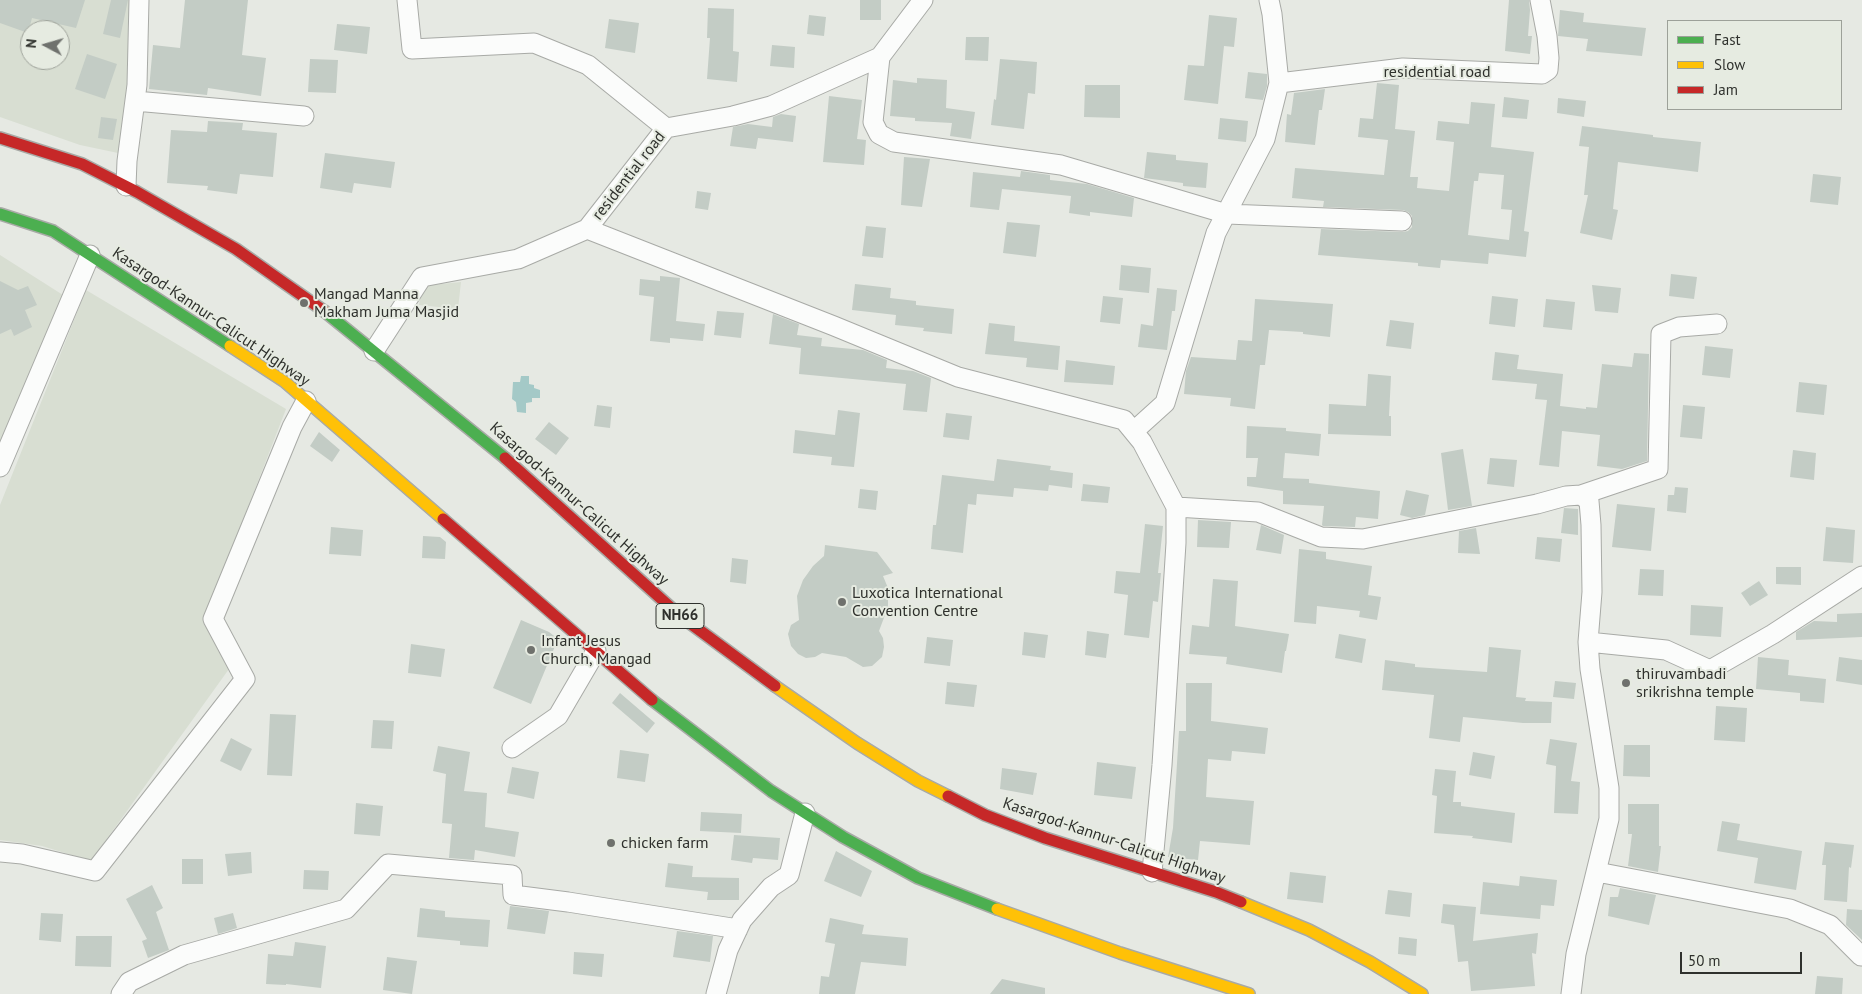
<!DOCTYPE html>
<html>
<head>
<meta charset="utf-8">
<style>
	body { margin:0 }
	#map { position:relative; width:1862px; height:994px; overflow:hidden; background:#e6e9e3; font-family:"PT Sans",sans-serif }
	canvas { display:block }
	.legend { position:absolute; left:1667px; top:20px; width:175px; height:90px; box-sizing:border-box; background:#e6ebe1; border:1px solid #9da199; margin:0; padding:6px 9px; list-style:none; font-size:15px; color:#2f312d }
	.legend li { display:flex; align-items:center; gap:10px; height:25px }
	.legend b { width:25px; border:1px solid #9da199 }
	.north { position:absolute; left:20px; top:20px; width:50px; height:50px; box-sizing:border-box; background:#e6ebe1; border:1px solid #9da199; border-radius:50%; rotate:276deg; font-size:14px; font-weight:700; line-height:20px; text-align:center; color:#2f312d }
	.north::after { content:''; display:block; margin:auto; width:18px; height:22px; background:#6f716d; clip-path:polygon(50% 0,100% 100%,50% 72%,0 100%) }
	.scale { position:absolute; left:1680px; top:952px; width:122px; height:22px; box-sizing:border-box; border:2px solid #2f312d; border-top:0; padding-left:6px; font-size:15px; line-height:18px; white-space:nowrap; color:#2f312d; -webkit-text-stroke:4px #e6ebe1; paint-order:stroke }
</style>
</head>
<body>
<div id="map">
<canvas width="1862" height="994"></canvas>
<ul class="legend">
<li><b style="height:6px;background:#4caf50"></b>Fast</li>
<li><b style="height:6px;background:#ffc107"></b>Slow</li>
<li><b style="height:6px;background:#c62828"></b>Jam</li>
</ul>
<div class="north">N</div>
<div class="scale">50 m</div>
</div>
<script>
const ctx = document.querySelector('canvas').getContext('2d');
ctx.lineJoin = 'round';
function paint(path, color) {
  ctx.fillStyle = color;
  ctx.fill(path, 'evenodd');
}
function poly(rows) {
  const path = new Path2D();
  for (const r of rows) {
    path.moveTo(r[0], r[1]);
    for (let i = 2; i < r.length; i += 2) path.lineTo(r[i], r[i + 1]);
  }
  return path;
}
function stroke(path, color, width, dash) {
  ctx.strokeStyle = color;
  ctx.lineWidth = width;
  ctx.lineCap = dash ? 'butt' : 'round';
  ctx.setLineDash(dash || []);
  ctx.stroke(path);
}
function write(font, color, halo, rows, align = 'center') {
  ctx.font = font + ' "PT Sans",sans-serif';
  ctx.lineWidth = 4;
  ctx.setLineDash([]);
  ctx.textBaseline = 'middle';
  ctx.strokeStyle = halo;
  ctx.fillStyle = color;
  for (const [text, x, y, turn = 0] of rows) {
    ctx.save();
    ctx.translate(x, y);
    ctx.rotate((+turn || 0) * Math.PI / 180);
    ctx.textAlign = isNaN(turn) ? turn : align;
    if (halo) ctx.strokeText(text, 0, 0);
    ctx.fillText(text, 0, 0);
    ctx.restore();
  }
}
paint(poly([
	[0,0,131,0,130,74,118,153,80,145,0,117],
	[30,30,60,30,60,60,30,60],
	[0,255,63,295,0,445],
	[461,282,458,309,419,305,422,286],
	[86,290,286,409,204,621,229,669,91,861,42,846,0,840,0,505]
]), '#d8ded2');
paint(poly([
	[521,376,529,376,529,384,534,385,534,388,540,390,540,398,532,398,532,402,526,403,526,413,517,412,516,402,512,399,513,382,520,382]
]), '#a4c9c7');
paint(poly([
	[0,0,85,0,76,28,32,18,28,33,0,23],
	[111,0,128,0,120,38,103,34],
	[185,0,248,0,242,55,266,58,261,96,208,88,207,95,149,89,153,45,180,48],
	[860,0,881,0,881,20,860,20],
	[1509,0,1529,0,1530,10,1528,36,1532,36,1530,54,1505,51],
	[708,8,734,9,733,51,739,52,737,82,707,79,710,38,707,38],
	[1560,10,1584,13,1583,22,1646,28,1642,56,1586,51,1588,39,1558,36],
	[809,15,826,17,824,36,807,34],
	[1209,15,1237,18,1234,47,1224,46,1218,104,1184,100,1188,65,1204,66],
	[609,19,639,23,635,53,605,48],
	[337,24,370,27,367,54,334,50],
	[966,37,989,37,988,61,965,60],
	[772,45,795,47,794,68,770,66],
	[87,54,117,64,105,99,75,89],
	[310,59,338,60,336,93,308,92],
	[1000,59,1037,62,1035,94,1028,93,1024,129,991,125,994,99,996,100],
	[1248,72,1267,74,1267,86,1263,100,1245,98],
	[917,78,947,80,946,108,975,112,971,139,950,136,952,123,915,121,915,118,890,116,893,80,917,83],
	[1377,83,1399,85,1395,129,1415,131,1410,177,1418,177,1417,188,1449,191,1454,142,1436,140,1438,121,1469,124,1471,102,1495,104,1491,147,1534,152,1524,231,1529,232,1526,257,1489,253,1488,264,1441,260,1440,268,1418,266,1418,263,1318,255,1321,229,1402,232,1408,231,1412,227,1412,216,1408,212,1403,210,1323,207,1324,201,1292,198,1295,168,1384,175,1388,140,1358,137,1360,118,1373,119],
	[1479,173,1504,175,1501,209,1512,210,1509,240,1468,235,1474,181,1478,181],
	[1085,85,1120,85,1120,118,1084,117],
	[1325,89,1322,110,1319,110,1315,145,1285,142,1287,114,1291,115,1294,93],
	[829,96,862,100,857,139,866,140,864,165,823,162],
	[1504,97,1529,100,1527,119,1502,117],
	[1558,98,1586,101,1584,117,1557,113],
	[781,114,796,116,793,142,758,138,756,149,730,146,733,127,748,124,772,127,773,117],
	[101,117,117,119,113,140,98,138],
	[1220,118,1248,121,1246,142,1218,139],
	[208,121,243,123,242,130,277,133,273,177,240,174,237,194,207,190,208,186,167,183,171,130,207,132],
	[1582,126,1653,135,1653,137,1701,142,1698,172,1618,162,1613,209,1618,210,1612,240,1580,233,1588,195,1584,195,1589,147,1579,146],
	[1147,152,1176,155,1176,160,1208,163,1206,188,1183,186,1183,183,1144,178],
	[325,153,395,162,391,188,354,183,352,193,320,188],
	[904,157,930,159,922,207,901,205],
	[1021,171,1050,175,1050,180,1087,184,1134,198,1132,217,1090,212,1090,216,1069,213,1071,196,1002,189,999,210,970,207,973,172,1020,177],
	[1813,174,1841,177,1838,205,1810,202],
	[697,191,711,193,708,210,695,208],
	[1007,222,1040,225,1036,257,1003,253],
	[866,226,886,228,883,258,862,256],
	[1121,265,1151,268,1149,293,1119,290],
	[1671,274,1697,277,1694,299,1669,296],
	[660,276,680,278,676,321,705,324,703,341,670,338,670,343,650,341,654,297,639,295,640,279,660,281],
	[0,281,18,290,28,286,37,305,25,310,32,327,14,336,11,329,0,334],
	[855,284,891,288,890,298,916,301,916,305,954,309,952,334,923,331,924,328,895,325,896,315,852,310],
	[1592,285,1621,288,1618,313,1595,311],
	[1157,288,1177,290,1175,311,1172,311,1167,350,1138,347,1141,324,1153,326],
	[1103,296,1123,298,1120,324,1100,322],
	[1492,296,1518,299,1515,327,1489,324],
	[1255,299,1333,304,1330,337,1303,334,1303,332,1269,330,1265,365,1260,365,1255,409,1230,406,1231,398,1184,394,1186,371,1191,357,1236,360,1238,340,1252,341],
	[1546,299,1575,302,1572,330,1543,327],
	[717,311,744,313,741,338,714,335],
	[773,314,799,324,797,335,822,338,821,346,863,350,887,360,886,368,913,371,931,378,927,412,903,410,906,384,799,374,801,348,769,344],
	[1390,320,1414,323,1411,349,1386,346],
	[989,323,1015,326,1014,341,1060,346,1058,370,1026,367,1027,358,985,354],
	[1705,346,1733,349,1730,378,1702,375],
	[1495,352,1519,355,1517,369,1563,374,1560,406,1586,409,1586,407,1597,408,1602,364,1632,367,1634,353,1649,354,1647,461,1622,469,1597,466,1600,435,1562,431,1559,467,1539,465,1547,400,1535,399,1537,384,1492,380],
	[1066,360,1115,366,1113,385,1064,382],
	[1368,374,1391,376,1389,416,1391,416,1391,436,1328,434,1329,404,1366,406],
	[1799,382,1827,385,1824,415,1796,412],
	[597,405,612,407,610,428,594,426],
	[1683,405,1705,407,1702,439,1680,437],
	[838,410,860,413,854,467,831,465,832,457,793,453,795,430,835,435],
	[946,413,972,416,969,440,943,437],
	[549,422,569,438,556,455,535,439],
	[1247,426,1286,428,1286,431,1321,434,1319,456,1285,453,1283,478,1309,479,1309,483,1380,491,1378,519,1356,517,1355,527,1323,526,1322,525,1324,506,1283,504,1283,491,1247,486,1247,477,1256,477,1258,458,1246,458],
	[319,432,340,450,332,462,310,446],
	[1463,449,1472,506,1448,510,1441,453],
	[1793,450,1816,453,1814,480,1790,477],
	[1490,458,1517,460,1514,487,1487,484],
	[997,459,1051,466,1050,470,1073,473,1072,488,1049,485,1048,491,1014,488,1013,497,977,494,976,505,968,504,963,553,931,549,933,525,936,525,942,475,994,481],
	[1083,484,1110,487,1108,503,1081,501],
	[1675,487,1688,488,1686,513,1667,511,1668,495,1674,495],
	[860,489,878,491,876,510,858,508],
	[1406,490,1429,495,1425,515,1412,518,1400,515],
	[1617,504,1655,508,1651,551,1612,547],
	[1564,508,1578,509,1578,535,1561,533],
	[1198,520,1231,522,1229,548,1197,547],
	[1145,524,1163,526,1158,573,1161,573,1158,602,1153,601,1149,638,1124,635,1128,595,1114,593,1116,571,1140,573],
	[1261,525,1284,535,1281,554,1256,550],
	[331,527,363,530,361,556,329,554],
	[1826,527,1855,530,1853,563,1823,561],
	[1476,528,1480,554,1458,553,1459,531],
	[423,536,440,537,446,542,445,559,422,558],
	[1537,537,1562,539,1560,562,1535,559],
	[825,545,877,552,893,573,883,576,888,588,888,607,879,631,883,638,884,647,882,657,872,666,863,667,846,657,822,653,815,657,806,658,798,654,791,646,788,634,791,625,799,620,797,596,803,580,813,566,824,556],
	[1299,549,1326,552,1326,559,1372,566,1368,595,1381,597,1377,620,1359,617,1360,611,1317,606,1316,624,1294,622],
	[732,558,748,560,746,584,730,582],
	[1776,567,1801,567,1801,585,1776,584],
	[1640,569,1664,570,1663,596,1638,595],
	[1213,579,1238,581,1235,626,1289,634,1286,651,1285,651,1282,673,1226,664,1227,657,1189,654,1192,625,1209,627],
	[1759,581,1768,595,1750,606,1741,593],
	[1691,605,1723,607,1721,637,1690,635],
	[1862,613,1862,637,1796,640,1796,632,1814,621,1837,622,1837,614],
	[521,620,549,632,558,639,531,704,493,688],
	[1087,631,1109,634,1106,658,1085,655],
	[1024,632,1048,635,1045,658,1022,655],
	[1339,634,1366,639,1362,663,1335,658],
	[927,637,953,640,950,666,924,663],
	[411,644,445,649,441,677,408,673],
	[1489,647,1521,650,1516,697,1526,698,1525,701,1552,702,1551,723,1523,723,1463,717,1460,742,1429,738,1434,695,1382,690,1385,660,1415,664,1415,667,1487,672],
	[1758,657,1789,660,1788,675,1826,679,1824,703,1800,701,1800,693,1756,689],
	[1839,657,1862,660,1862,685,1836,681],
	[1555,681,1576,683,1574,699,1553,697],
	[947,682,977,685,974,707,945,704],
	[1186,683,1212,683,1211,721,1268,728,1265,754,1232,751,1231,761,1208,759,1206,797,1254,801,1250,845,1200,841,1198,860,1168,857,1173,828,1179,731,1186,731],
	[620,693,655,723,647,733,612,703],
	[1716,706,1747,708,1745,742,1714,740],
	[270,714,296,715,292,776,267,775],
	[373,720,394,721,392,749,371,748],
	[231,738,252,749,241,771,220,761],
	[1550,739,1577,743,1571,781,1580,782,1578,814,1554,813,1556,766,1546,764],
	[1624,745,1650,745,1650,777,1623,776],
	[438,746,470,752,464,791,487,793,485,827,519,832,515,857,475,850,474,860,449,858,452,824,442,823,446,774,433,771],
	[620,750,649,754,645,782,617,778],
	[1473,752,1495,756,1491,779,1469,775],
	[1097,762,1136,767,1132,799,1094,795],
	[512,767,539,772,534,799,507,793],
	[1002,768,1037,773,1033,795,1000,789],
	[1435,769,1456,771,1453,802,1461,802,1461,806,1515,813,1512,843,1472,838,1473,836,1434,833,1437,796,1432,795],
	[356,803,383,806,380,836,354,834],
	[1628,804,1659,804,1659,846,1661,846,1658,872,1628,866,1632,834,1628,834],
	[701,812,742,814,741,833,700,831],
	[1722,821,1740,824,1737,840,1802,851,1796,890,1754,883,1758,858,1717,851],
	[734,835,780,838,778,860,753,858,752,863,731,860],
	[1825,842,1854,845,1851,868,1849,867,1847,902,1824,900,1826,865,1822,865],
	[836,851,872,871,861,897,824,881],
	[251,852,252,873,228,876,225,854],
	[182,859,203,859,203,884,182,884],
	[668,863,693,866,692,877,739,878,739,900,707,900,708,892,665,887],
	[304,870,329,871,328,890,303,889],
	[1290,872,1326,876,1323,903,1287,899],
	[1520,876,1557,880,1554,906,1541,905,1540,919,1480,914,1483,882,1519,886],
	[152,885,163,908,156,912,169,950,148,958,142,941,147,939,126,899],
	[1620,888,1656,895,1649,925,1608,916,1610,897,1618,897],
	[1388,890,1412,893,1410,917,1385,914],
	[1443,904,1476,907,1473,941,1538,933,1536,954,1532,953,1535,986,1471,991,1468,961,1458,962,1454,925,1441,923],
	[510,906,549,911,545,934,507,929],
	[420,908,445,911,445,917,490,920,488,947,460,945,460,941,417,937],
	[1847,909,1862,910,1862,940,1846,925],
	[41,913,63,914,61,942,39,940],
	[233,913,237,928,218,934,214,918],
	[830,918,864,925,862,934,908,938,906,966,861,962,855,994,819,994,821,976,829,977,835,944,825,942],
	[677,931,713,936,710,962,673,957],
	[76,936,112,936,111,967,75,966],
	[1399,937,1417,939,1416,956,1398,954],
	[295,942,326,946,321,988,286,984,286,985,266,984,268,954,293,956],
	[574,952,604,954,602,977,573,974],
	[387,957,417,961,412,994,383,990],
	[1817,976,1843,978,1842,994,1815,994],
	[1002,979,1045,988,1045,994,990,994]
]), '#c3ccc5');
const street = poly([
	[407,0,412,49,534,43,588,65,666,128],
	[1269,0,1272,14,1279,83,1403,68,1542,74,1548,70,1549,58,1547,36,1540,0],
	[880,57,873,122,879,134,894,142,1061,165,1227,214,1402,221],
	[135,101,304,116],
	[126,186,127,161,137,85,139,0],
	[587,229,834,326,958,377,1124,420,1142,442,1176,507],
	[374,351,422,277,518,259,587,229,666,128,733,116,771,106,880,57,923,0],
	[1134,431,1165,403,1216,233,1265,139,1279,83],
	[0,467,90,255],
	[1581,495,1658,469,1661,334,1679,327,1717,324],
	[1588,642,1666,650,1710,670,1773,634,1862,576],
	[512,748,558,716,596,651],
	[0,852,22,854,95,871,245,679,213,619,292,427,306,401],
	[1152,872,1162,765,1176,543,1176,507,1258,512,1321,537,1363,539,1537,504,1566,496,1581,495,1589,501,1591,525,1592,592,1588,642,1590,669,1609,788,1609,819,1576,954,1571,994],
	[1597,872,1790,909,1830,925,1861,956,1862,956],
	[121,994,129,982,184,955,346,909,388,864,512,875,513,895,568,902,738,929],
	[716,994,728,950,742,920,771,887,789,875,805,813]
]);
const fast = poly([
	[0,214,53,231,230,346],
	[324,311,505,458],
	[652,700,771,791,843,837,918,878,997,909]
]);
const slow = poly([
	[230,346,285,382,443,519],
	[775,686,857,743,918,781,948,796],
	[1241,902,1309,930,1370,962,1422,994],
	[997,909,1120,953,1249,994]
]);
const jam = poly([
	[0,138,82,164,137,192,236,249,324,311],
	[505,458,679,615,775,686],
	[443,519,652,700],
	[948,796,985,815,1045,838,1216,892,1241,902]
]);
stroke(street, '#a8aaa6', 21);
stroke(fast, '#a8aaa6', 14);
stroke(slow, '#a8aaa6', 14);
stroke(jam, '#a8aaa6', 14);
stroke(street, '#fbfcfb', 19);
stroke(fast, '#4caf50', 11);
stroke(slow, '#ffc107', 11);
stroke(jam, '#c62828', 11);
for (const [x, y, r, color] of [
	[304,303,5,"#6f716d"],
	[842,602,5,"#6f716d"],
	[531,650,5,"#6f716d"],
	[1626,683,5,"#6f716d"],
	[611,843,5,"#6f716d"]
]) {
  const dot = new Path2D();
  dot.arc(x, y, r, 0, 2 * Math.PI);
  ctx.fillStyle = color;
  ctx.fill(dot);
  stroke(dot, '#e6ebe1', 2);
}
for (const [x, y, w] of [
	[680,616,48]
]) {
  const box = new Path2D();
  box.roundRect(x - w / 2, y - 12.5, w, 25, 4);
  ctx.fillStyle = '#e6ebe1';
  ctx.fill(box);
  stroke(box, '#2f312d', 1);
}
write('bold 15px', '#2f312d', null, [
	["NH66",680,616]
]);
write('16px', '#2f312d', '#e6ebe1', [
	["residential road",1437,72],
	["residential road",629,176,-52],
	["Kasargod-Kannur-Calicut Highway",211,317,34],
	["Kasargod-Kannur-Calicut Highway",579,504,42],
	["Kasargod-Kannur-Calicut Highway",1114,841,19]
]);
write('16px', '#2f312d', '#e6ebe1', [
	["Mangad Manna",314,294],
	["Makham Juma Masjid",314,312],
	["Luxotica International",852,593],
	["Convention Centre",852,611],
	["Infant Jesus",541,641],
	["Church, Mangad",541,659],
	["thiruvambadi",1636,674],
	["srikrishna temple",1636,692],
	["chicken farm",621,843]
], 'left');
</script>
</body>
</html>
